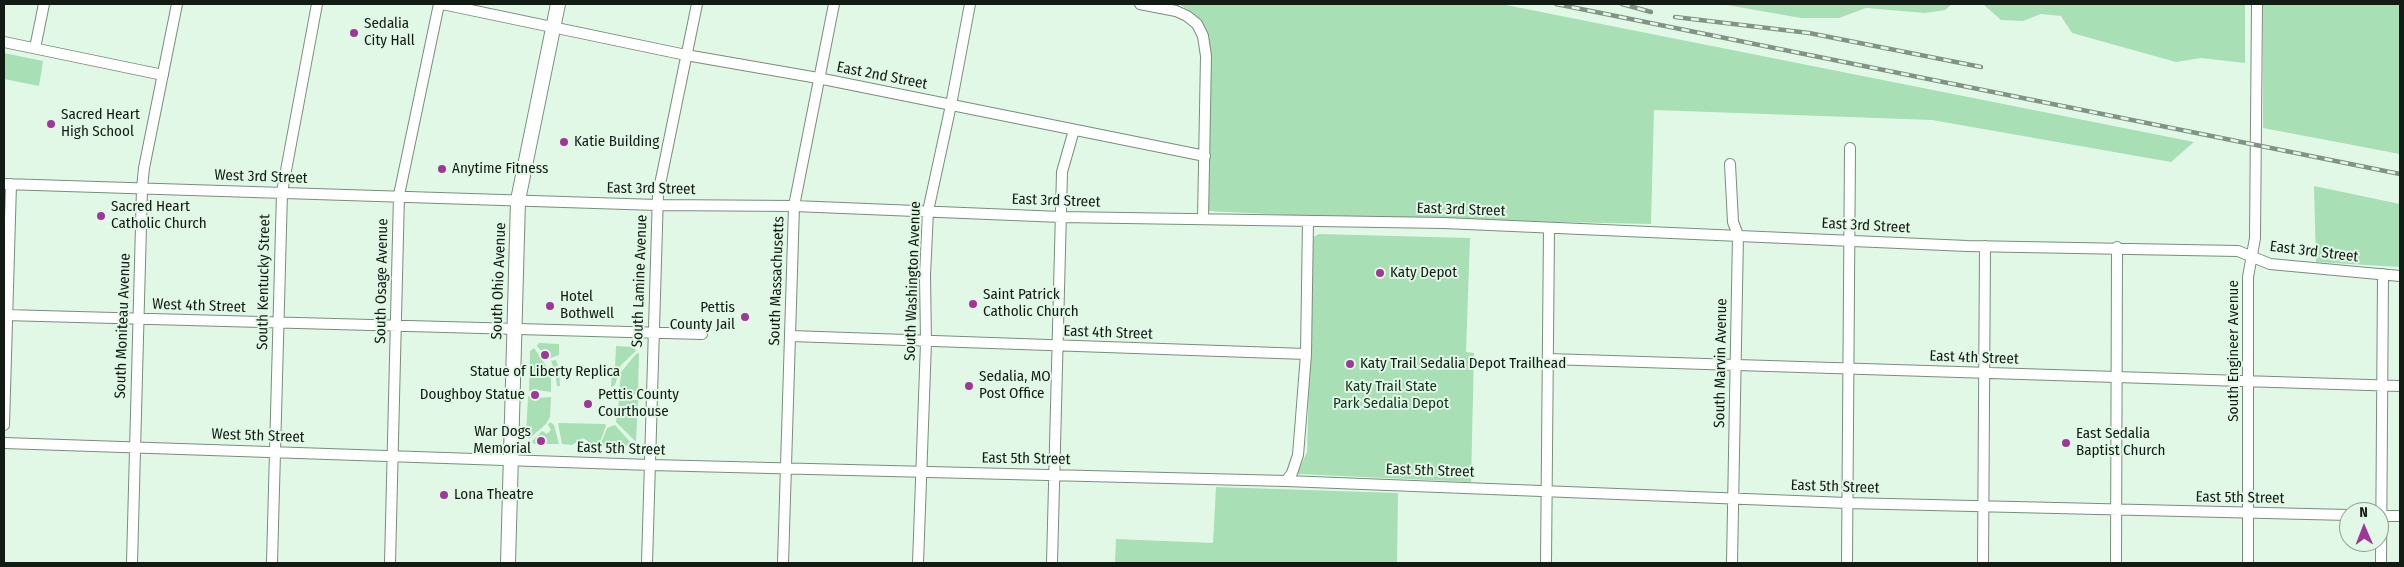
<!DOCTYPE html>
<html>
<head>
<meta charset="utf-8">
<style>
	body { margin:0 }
	#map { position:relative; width:2404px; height:567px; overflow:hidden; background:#e2f8e7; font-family:"Fira Sans Condensed",sans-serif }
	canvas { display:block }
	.frame { position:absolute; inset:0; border:5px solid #131b15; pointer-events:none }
	.north { position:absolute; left:2339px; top:502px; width:50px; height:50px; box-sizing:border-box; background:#e2f8e7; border:1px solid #8fa093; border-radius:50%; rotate:359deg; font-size:14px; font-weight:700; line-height:20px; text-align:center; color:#131b15 }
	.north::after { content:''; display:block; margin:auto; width:18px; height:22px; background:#a03697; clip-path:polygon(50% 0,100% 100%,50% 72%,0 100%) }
</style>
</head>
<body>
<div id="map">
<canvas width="2404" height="567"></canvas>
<div class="frame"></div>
<div class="north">N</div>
</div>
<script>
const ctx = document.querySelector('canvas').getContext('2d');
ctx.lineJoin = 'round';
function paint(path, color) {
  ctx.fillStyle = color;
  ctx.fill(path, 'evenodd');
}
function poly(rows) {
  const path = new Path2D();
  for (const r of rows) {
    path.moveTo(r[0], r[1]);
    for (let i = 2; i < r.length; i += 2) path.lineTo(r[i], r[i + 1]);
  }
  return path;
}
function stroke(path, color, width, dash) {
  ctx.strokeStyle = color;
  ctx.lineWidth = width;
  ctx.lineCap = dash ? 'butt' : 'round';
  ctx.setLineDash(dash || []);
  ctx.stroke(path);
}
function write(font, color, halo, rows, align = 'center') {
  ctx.font = font + ' "Fira Sans Condensed",sans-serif';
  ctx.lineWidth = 4;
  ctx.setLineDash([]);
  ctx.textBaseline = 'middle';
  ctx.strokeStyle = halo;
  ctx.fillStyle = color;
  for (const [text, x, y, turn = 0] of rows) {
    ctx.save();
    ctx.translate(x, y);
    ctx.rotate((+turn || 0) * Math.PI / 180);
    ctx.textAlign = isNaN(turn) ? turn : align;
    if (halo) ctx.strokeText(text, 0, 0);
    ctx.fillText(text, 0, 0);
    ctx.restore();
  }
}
paint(poly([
	[1179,4,1501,4,2194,142,2171,162,1932,120,1654,110,1651,224,1327,217,1207,211,1203,43,1199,23,1191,12],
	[1721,4,1952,4,1945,10,1925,13,1866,8,1839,18,1801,18],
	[1983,4,2245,4,2245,63,2201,58,2176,62,2072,33,2061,16,2041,14,2023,21,2001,20],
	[2263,4,2400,4,2400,154,2263,128],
	[4,53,43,61,39,86,4,79],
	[2314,186,2400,204,2400,267,2316,262],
	[1319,234,1470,238,1466,352,1474,353,1471,482,1297,474,1307,452,1313,237],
	[539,343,559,344,559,355,548,359,537,346],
	[616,346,634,347,636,351,621,365,615,385,611,387,612,368,615,367],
	[534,348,551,373,551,392,537,390,529,391,530,351],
	[639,353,638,395,619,394,621,372,636,354],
	[556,360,559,369,560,386,557,386,555,371,551,361],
	[528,396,537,398,551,397,550,417,546,424,529,439,526,436],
	[619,400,638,400,636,442,616,422],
	[550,422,554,425,559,444,534,444,532,441,542,431,547,434,551,430,548,425],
	[558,423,605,424,606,426,599,445,594,445,583,438,572,445,562,444],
	[615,425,631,443,632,445,600,446,607,428],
	[1216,487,1398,493,1397,563,1115,563,1116,539,1213,543]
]), '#a8dfb4');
const minor = poly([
	[442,4,686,55,818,78,1205,156],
	[1140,4,1176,11,1187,16,1197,24,1203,36,1206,56,1203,219],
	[4,42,163,75],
	[35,48,44,4],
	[1730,164,1733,222,1738,235,1732,563],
	[4,184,657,205,794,206,1061,217,1444,223,1967,246,2238,251,2270,264,2400,276],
	[4,315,702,334],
	[791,336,1306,354],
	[1548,359,2400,386],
	[4,425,11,184],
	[4,443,651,465,1286,481,1847,503,2349,515],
	[1286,481,1292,473,1298,455,1301,418,1306,354,1308,221],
	[2379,516,2400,516],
	[132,563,142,188,144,168,177,4],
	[272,563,282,192,317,4],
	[390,563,399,195,439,4],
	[647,563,658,194,697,4],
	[783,563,794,206,834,4],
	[918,563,926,342,925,275,928,211,951,105,970,4],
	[1052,563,1062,172,1074,130],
	[1546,563,1549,228],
	[1847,563,1850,148],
	[1983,563,1985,246],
	[2116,563,2117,247],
	[2248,563,2248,277,2255,238,2257,4],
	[2381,563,2383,274]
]);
const major = poly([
	[508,563,518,200,558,4]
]);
stroke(minor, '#798d7d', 12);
stroke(major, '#798d7d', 16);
stroke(minor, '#fff', 10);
stroke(major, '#fff', 14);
const rail = poly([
	[1556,4,2400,174],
	[1622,4,1651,12],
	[1675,17,1809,33,1981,67]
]);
stroke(rail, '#829286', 4.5);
stroke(rail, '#e2f8e7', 2.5, [8]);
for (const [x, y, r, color] of [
	[354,33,5,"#a03697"],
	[51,124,5,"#a03697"],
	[564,142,5,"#a03697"],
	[442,169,5,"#a03697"],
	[101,216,5,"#a03697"],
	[1380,273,5,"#a03697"],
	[973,304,5,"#a03697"],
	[550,306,5,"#a03697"],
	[745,317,5,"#a03697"],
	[545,355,5,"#a03697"],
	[1350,364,5,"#a03697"],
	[969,386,5,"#a03697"],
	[535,395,5,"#a03697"],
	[588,404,5,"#a03697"],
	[541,441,5,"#a03697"],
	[2066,443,5,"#a03697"],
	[444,495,5,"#a03697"]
]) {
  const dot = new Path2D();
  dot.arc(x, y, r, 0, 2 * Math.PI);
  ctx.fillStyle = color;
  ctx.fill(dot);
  stroke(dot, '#e2f8e7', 2);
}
write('15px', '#131b15', '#e2f8e7', [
	["Sedalia",364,24],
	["City Hall",364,41],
	["Sacred Heart",61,115],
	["High School",61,132],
	["Katie Building",574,142],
	["Anytime Fitness",452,169],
	["Sacred Heart",111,207],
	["Catholic Church",111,224],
	["Katy Depot",1390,273],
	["Saint Patrick",983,295],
	["Catholic Church",983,312],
	["Hotel",560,297],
	["Bothwell",560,314],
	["Pettis",735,308,"right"],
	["County Jail",735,325,"right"],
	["Katy Trail Sedalia Depot Trailhead",1360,364],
	["Statue of Liberty Replica",545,372,"center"],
	["Sedalia, MO",979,377],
	["Post Office",979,394],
	["Doughboy Statue",525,395,"right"],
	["Pettis County",598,395],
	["Courthouse",598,412],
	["War Dogs",531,432,"right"],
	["Memorial",531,449,"right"],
	["East Sedalia",2076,434],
	["Baptist Church",2076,451],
	["Lona Theatre",454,495]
], 'left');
write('15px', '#131b15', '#e2f8e7', [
	["East 2nd Street",882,76,11],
	["West 3rd Street",261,177,2],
	["East 3rd Street",651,189,1],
	["East 3rd Street",1056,201,2],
	["East 3rd Street",1461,210,2],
	["East 3rd Street",1866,226,3],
	["East 3rd Street",2314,252,7],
	["South Osage Avenue",382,281,-89],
	["South Ohio Avenue",499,281,-88],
	["South Lamine Avenue",640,281,-88],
	["South Massachusetts",777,281,-88],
	["South Washington Avenue",913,281,-88],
	["South Kentucky Street",264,282,-89],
	["West 4th Street",199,306,2],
	["South Moniteau Avenue",123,326,-88],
	["East 4th Street",1108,333,2],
	["South Engineer Avenue",2234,351,-90],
	["East 4th Street",1974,358,2],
	["South Marvin Avenue",1721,363,-89],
	["West 5th Street",258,436,2],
	["East 5th Street",621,449,2],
	["East 5th Street",1026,459,1],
	["East 5th Street",1430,471,2],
	["East 5th Street",1835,487,2],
	["East 5th Street",2240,498,1]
]);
write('15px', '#11341c', '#e2f8e7', [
	["Katy Trail State",1391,387],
	["Park Sedalia Depot",1391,404]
]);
</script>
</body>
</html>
